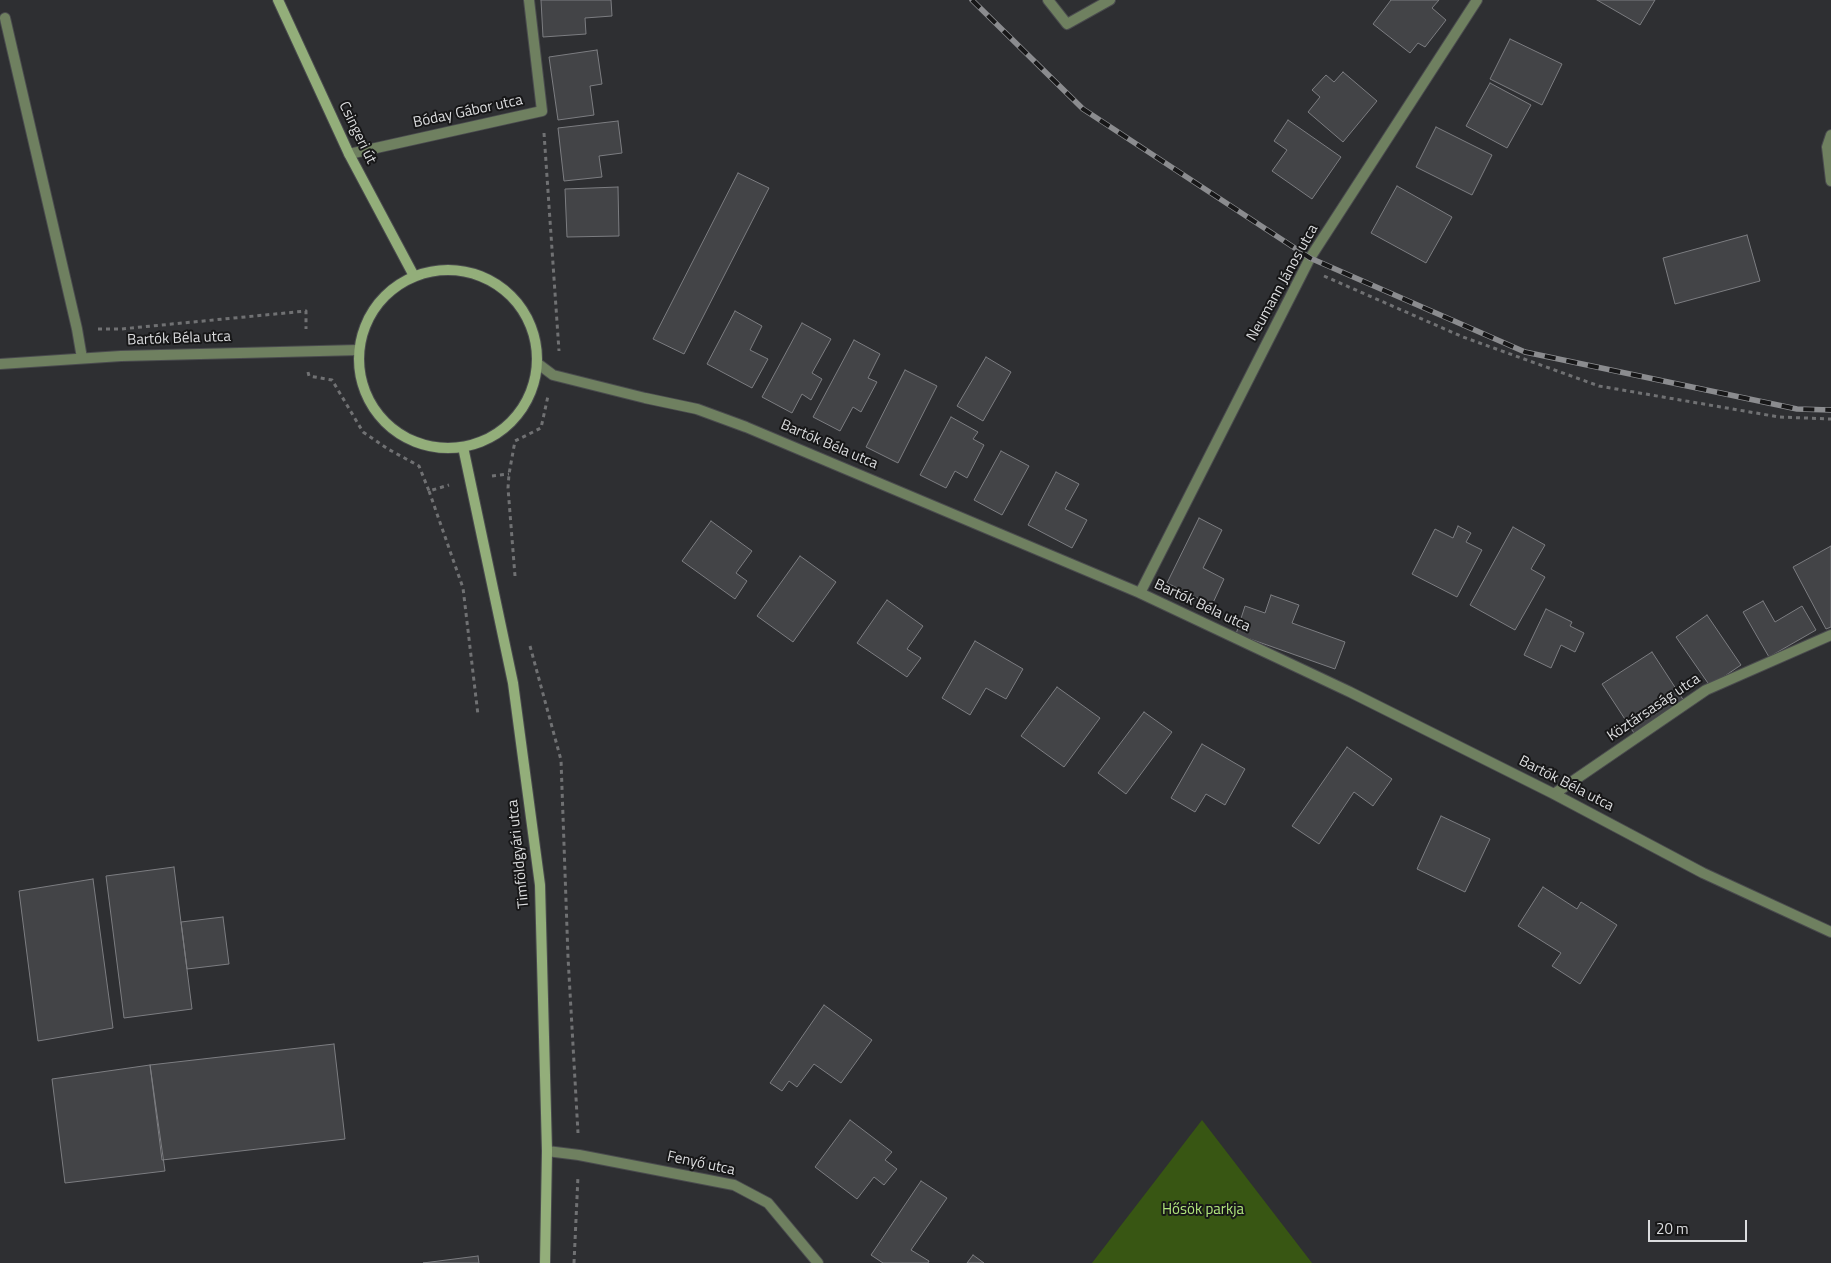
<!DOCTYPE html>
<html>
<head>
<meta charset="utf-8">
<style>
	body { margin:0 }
	#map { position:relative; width:1831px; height:1263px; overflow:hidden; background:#2e2f32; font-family:"Titillium Web",sans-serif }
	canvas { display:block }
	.scale { position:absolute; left:1648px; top:1220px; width:99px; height:22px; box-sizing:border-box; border:2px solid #dcdddf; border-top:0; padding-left:6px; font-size:15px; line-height:18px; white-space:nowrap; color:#dcdddf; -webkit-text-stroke:4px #171718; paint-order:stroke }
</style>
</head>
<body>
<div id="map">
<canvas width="1831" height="1263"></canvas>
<div class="scale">20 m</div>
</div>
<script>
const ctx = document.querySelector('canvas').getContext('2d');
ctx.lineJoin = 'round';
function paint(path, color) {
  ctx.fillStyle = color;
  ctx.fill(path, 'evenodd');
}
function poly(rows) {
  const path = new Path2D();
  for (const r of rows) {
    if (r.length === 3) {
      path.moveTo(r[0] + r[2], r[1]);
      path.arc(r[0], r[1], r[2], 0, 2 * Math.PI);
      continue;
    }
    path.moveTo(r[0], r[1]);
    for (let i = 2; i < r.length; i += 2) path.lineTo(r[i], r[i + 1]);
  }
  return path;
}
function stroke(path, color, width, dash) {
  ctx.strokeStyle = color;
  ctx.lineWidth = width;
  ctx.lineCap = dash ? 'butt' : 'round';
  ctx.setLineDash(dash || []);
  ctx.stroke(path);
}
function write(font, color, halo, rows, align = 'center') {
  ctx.font = font + ' "Titillium Web",sans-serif';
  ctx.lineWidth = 4;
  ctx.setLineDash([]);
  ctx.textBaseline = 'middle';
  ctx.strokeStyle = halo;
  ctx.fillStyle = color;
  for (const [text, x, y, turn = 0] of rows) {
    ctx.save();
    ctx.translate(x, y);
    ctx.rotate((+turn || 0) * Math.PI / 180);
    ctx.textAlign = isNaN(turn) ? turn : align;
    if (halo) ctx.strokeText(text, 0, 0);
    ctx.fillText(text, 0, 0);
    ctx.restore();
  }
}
paint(poly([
	[1202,1120,1312,1263,1092,1263]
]), '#385613');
const building = poly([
	[541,0,611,0,612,16,585,18,586,34,543,37,541,0],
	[1391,0,1439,0,1432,8,1446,20,1425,47,1418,43,1410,53,1373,24,1391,0],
	[1597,0,1655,0,1640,25,1597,0],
	[1510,39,1562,64,1542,105,1490,79,1510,39],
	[597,50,602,84,590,86,594,115,558,120,549,57,597,50],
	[1343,72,1377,101,1343,142,1308,112,1320,97,1312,90,1326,75,1334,82,1343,72],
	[1490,83,1531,105,1507,148,1466,126,1490,83],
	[1288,120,1341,157,1312,199,1272,171,1287,150,1274,141,1288,120],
	[618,121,622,153,599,156,602,177,564,181,558,128,618,121],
	[1436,127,1492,155,1472,195,1416,167,1436,127],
	[738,173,769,188,684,354,653,339,738,173],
	[1397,186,1452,217,1426,263,1371,233,1397,186],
	[618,187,619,236,567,237,565,189,618,187],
	[1747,235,1760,281,1675,304,1663,258,1747,235],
	[735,311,762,326,750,350,768,359,752,388,707,364,735,311],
	[802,323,831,339,812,373,822,379,811,400,802,394,792,413,762,397,802,323],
	[854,340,880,354,868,378,877,382,861,412,853,407,840,431,813,417,854,340],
	[986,357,1011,372,983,421,957,406,986,357],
	[905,370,937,386,898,463,866,447,905,370],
	[951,417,978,432,973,439,984,445,967,478,955,471,946,488,920,475,951,417],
	[1001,451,1029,466,1002,515,974,500,1001,451],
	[1056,472,1079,484,1065,509,1087,520,1072,548,1028,525,1056,472],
	[1199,518,1222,530,1203,568,1224,579,1212,605,1167,583,1199,518],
	[711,521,752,551,736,573,747,581,735,599,682,561,711,521],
	[1458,526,1471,533,1466,542,1482,550,1457,597,1412,574,1435,529,1453,538,1458,526],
	[1513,527,1545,545,1531,569,1545,577,1515,630,1470,605,1513,527],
	[1831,546,1831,627,1826,629,1793,567,1831,546],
	[800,556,836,582,793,642,757,616,800,556],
	[1271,595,1299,605,1292,623,1345,642,1335,669,1236,634,1245,606,1265,613,1271,595],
	[887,600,923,626,907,649,921,658,907,677,857,643,887,600],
	[1763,601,1775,622,1802,606,1816,630,1769,657,1743,612,1763,601],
	[1546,609,1572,622,1570,626,1584,633,1575,652,1561,645,1551,668,1524,655,1546,609],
	[1707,615,1741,665,1710,686,1676,637,1707,615],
	[975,641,1023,669,1006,699,986,688,970,715,942,698,975,641],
	[1652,652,1684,701,1634,733,1602,684,1652,652],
	[1057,687,1100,718,1064,767,1021,736,1057,687],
	[1144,712,1172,732,1126,794,1098,773,1144,712],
	[1202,744,1245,769,1225,805,1206,794,1195,812,1171,798,1202,744],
	[1347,747,1392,779,1373,806,1354,792,1319,844,1292,826,1347,747],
	[1441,816,1490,839,1465,892,1417,869,1441,816],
	[174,867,192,1009,124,1018,106,876,174,867],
	[93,879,113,1028,38,1041,19,891,93,879],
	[1543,887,1577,909,1581,902,1617,925,1580,984,1552,966,1561,953,1518,926,1543,887],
	[223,917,229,964,187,969,181,922,223,917],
	[824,1005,872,1040,841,1083,814,1064,797,1087,789,1081,782,1091,770,1083,824,1005],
	[334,1044,345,1139,162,1160,150,1065,334,1044],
	[150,1065,165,1171,65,1183,52,1079,150,1065],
	[850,1120,892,1152,885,1160,897,1169,884,1185,874,1177,857,1199,815,1167,850,1120],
	[921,1181,947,1198,911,1250,929,1261,928,1263,883,1263,871,1255,921,1181],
	[973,1255,984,1263,967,1263,973,1255],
	[478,1256,479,1263,423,1263,478,1256]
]);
paint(building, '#434447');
stroke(building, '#7c7d81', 1);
const service = poly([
	[5,18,77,329,82,358]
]);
const minor = poly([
	[1048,0,1067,24,1110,0],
	[1831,135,1827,147,1831,181],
	[349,154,542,111,529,0],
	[537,363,553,375,645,398,697,409,746,427,1140,593,1350,692,1554,794,1703,873,1831,932],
	[0,364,121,356,359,350],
	[1140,593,1310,258,1477,0],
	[1554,794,1706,690,1831,635],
	[547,1151,579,1155,734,1185,768,1203,818,1263]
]);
const secondary = poly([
	[278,0,349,154,414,276],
	[448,359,89],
	[463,447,513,683,540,885,547,1151,545,1263]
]);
stroke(service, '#4a4b4e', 12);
stroke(minor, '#4a4b4e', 12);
stroke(secondary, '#4a4b4e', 12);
stroke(poly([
	[544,133,559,351],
	[1324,276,1463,337,1599,386,1779,417,1831,419],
	[98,329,121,329,306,311,306,329],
	[308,372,309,376,332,380,363,432,388,449,419,466,429,491,449,485],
	[492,476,509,474],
	[429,491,463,588,478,715],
	[515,576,508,488,509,474,515,441,541,428,548,396],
	[530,646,561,760,568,957,578,1133],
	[574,1263,578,1176]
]), '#707173', 3, [4, 4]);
stroke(service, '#6f8060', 10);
stroke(minor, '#6f8060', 10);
stroke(secondary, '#93ae7a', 10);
const rail = poly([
	[972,0,1083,109,1310,258,1525,352,1797,409,1831,410]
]);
stroke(rail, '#8b8c8f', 5.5);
stroke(rail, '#171718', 4, [11]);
write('15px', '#dcdddf', '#171718', [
	["Bóday Gábor utca",468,112,-12],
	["Csingeri út",357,133,64],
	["Neumann János utca",1283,283,-61],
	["Bartók Béla utca",179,339,-2],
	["Bartók Béla utca",829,445,23],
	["Bartók Béla utca",1202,606,25],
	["Köztársaság utca",1654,708,-34],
	["Bartók Béla utca",1566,784,27],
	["Timföldgyári utca",519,854,-96],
	["Fenyő utca",701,1164,12]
]);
write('15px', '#b0e47c', '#171718', [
	["Hősök parkja",1203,1210]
]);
</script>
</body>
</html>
